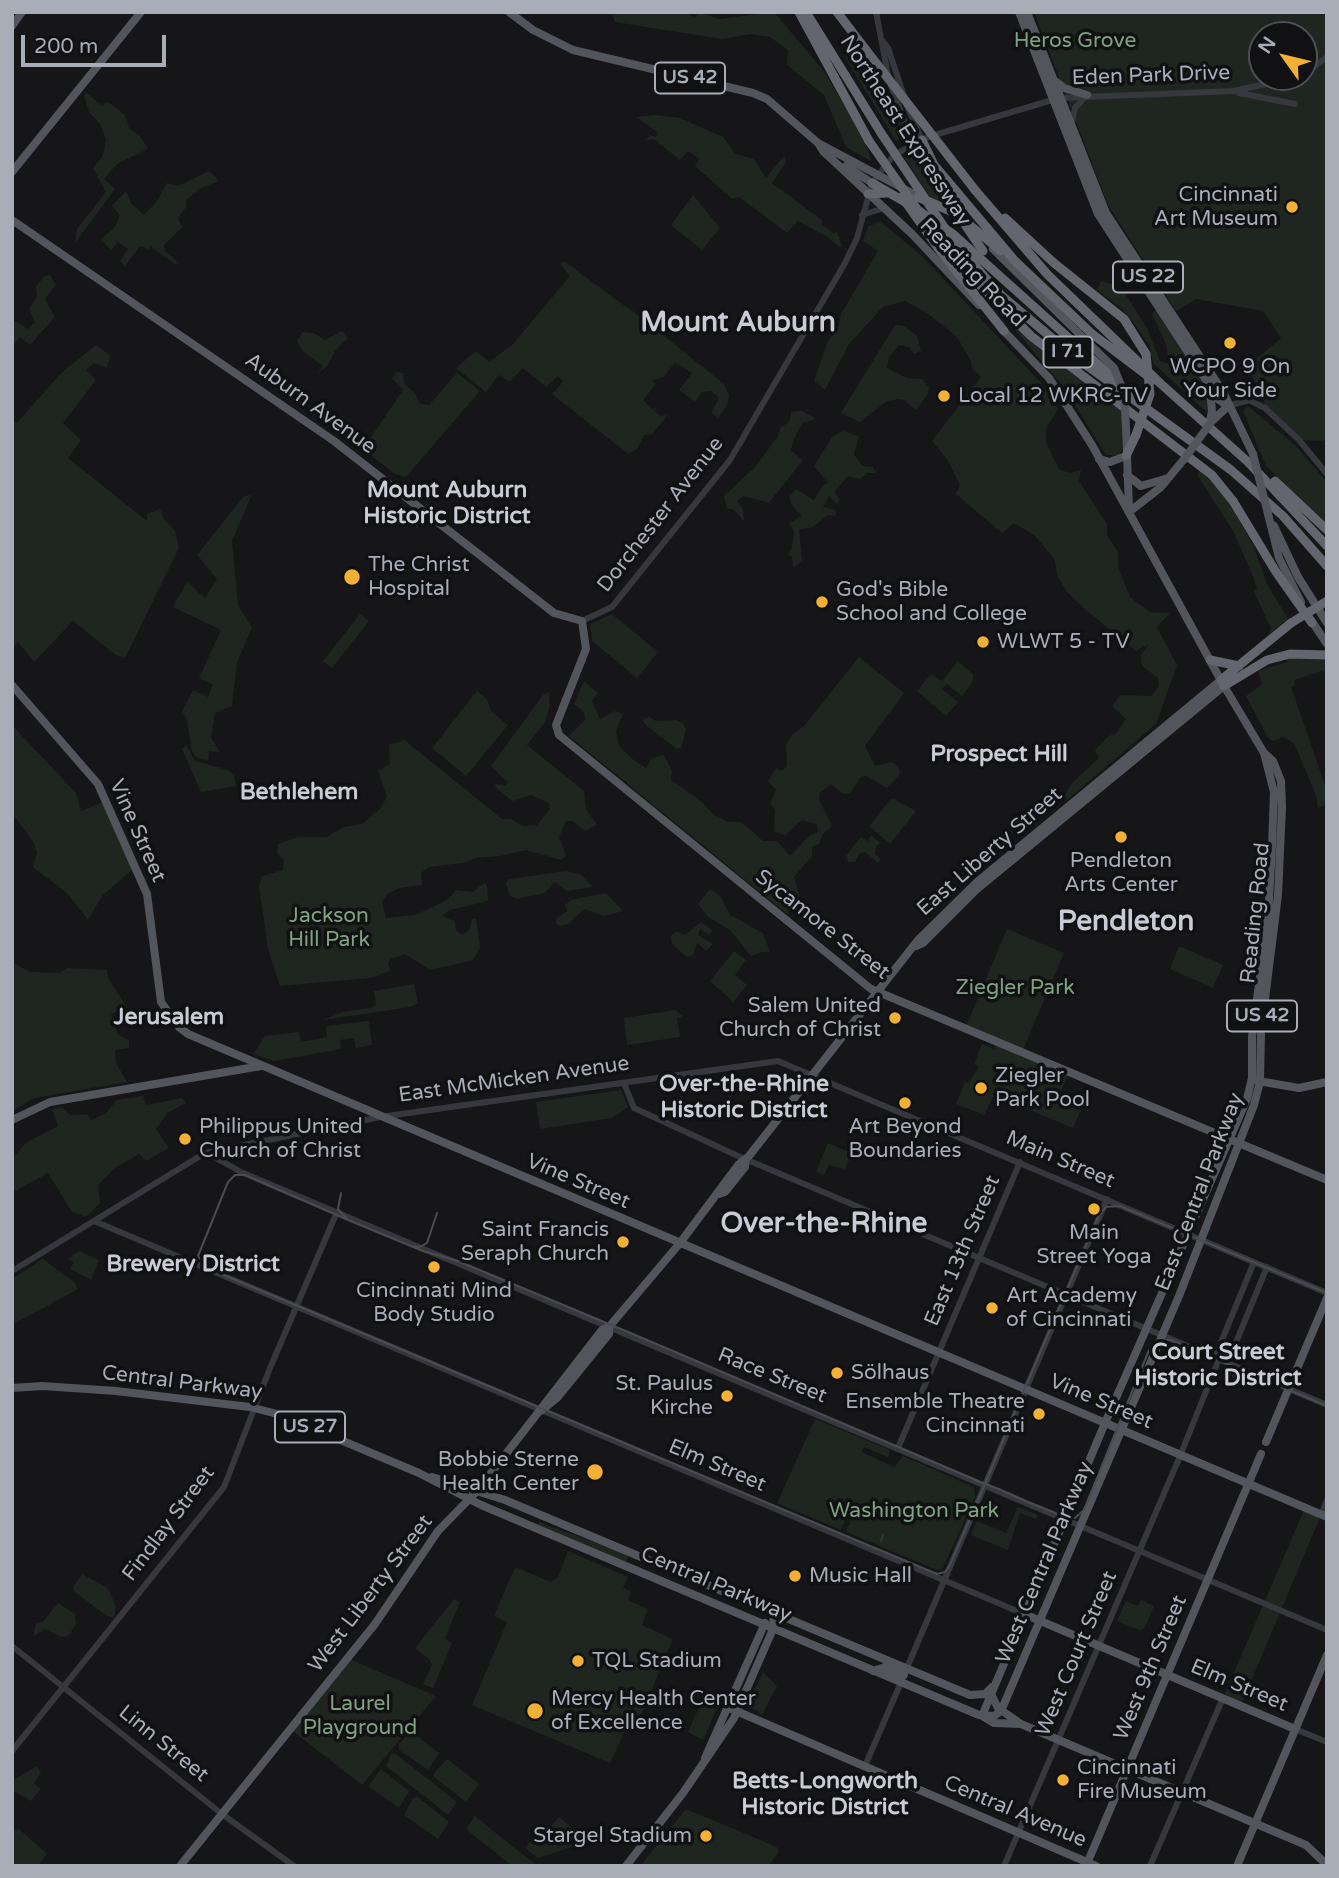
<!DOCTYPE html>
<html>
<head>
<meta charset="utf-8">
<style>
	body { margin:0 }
	#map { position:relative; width:1339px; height:1878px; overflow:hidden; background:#161618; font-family:"Varela Round",sans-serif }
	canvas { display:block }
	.frame { position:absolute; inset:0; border:14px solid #a8adb8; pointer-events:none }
	.north { position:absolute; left:1248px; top:21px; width:70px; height:70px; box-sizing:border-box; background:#111113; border:2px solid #4d4f55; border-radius:50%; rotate:304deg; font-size:19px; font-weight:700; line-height:28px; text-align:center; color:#a8adb8 }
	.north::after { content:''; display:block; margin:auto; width:24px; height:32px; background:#f2b134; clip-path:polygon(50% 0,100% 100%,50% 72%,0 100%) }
	.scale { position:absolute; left:21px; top:35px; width:145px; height:32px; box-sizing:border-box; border:4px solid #a8adb8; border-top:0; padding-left:9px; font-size:21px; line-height:24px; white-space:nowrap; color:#a8adb8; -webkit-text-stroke:5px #111113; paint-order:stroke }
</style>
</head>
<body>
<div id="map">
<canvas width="1339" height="1878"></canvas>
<div class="frame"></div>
<div class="north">N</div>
<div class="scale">200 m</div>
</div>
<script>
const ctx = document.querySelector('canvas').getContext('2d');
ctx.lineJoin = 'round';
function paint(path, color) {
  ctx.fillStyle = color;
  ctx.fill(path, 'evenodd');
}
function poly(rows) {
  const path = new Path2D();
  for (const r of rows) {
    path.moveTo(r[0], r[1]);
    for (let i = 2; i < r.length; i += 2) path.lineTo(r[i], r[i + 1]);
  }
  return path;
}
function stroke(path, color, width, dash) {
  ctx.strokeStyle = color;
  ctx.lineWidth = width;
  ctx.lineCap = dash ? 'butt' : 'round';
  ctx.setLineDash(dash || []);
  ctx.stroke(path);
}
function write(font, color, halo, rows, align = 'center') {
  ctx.font = font + ' "Varela Round",sans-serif';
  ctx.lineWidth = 7;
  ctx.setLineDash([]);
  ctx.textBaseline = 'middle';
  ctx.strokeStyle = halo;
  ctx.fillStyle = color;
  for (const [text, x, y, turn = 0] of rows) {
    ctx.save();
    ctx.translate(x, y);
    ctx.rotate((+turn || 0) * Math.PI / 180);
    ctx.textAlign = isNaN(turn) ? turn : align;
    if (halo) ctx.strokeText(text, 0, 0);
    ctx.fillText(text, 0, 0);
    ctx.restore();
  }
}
paint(poly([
	[611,12,681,12,695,17,699,12,720,19,774,12,823,70,865,139,871,161,846,147,824,95,787,65,788,50,770,37,750,34,722,39,615,22],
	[1034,12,1327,12,1327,441,1299,440,1265,408,1264,399,1247,367,1281,338,1263,311,1196,299,1176,311,1108,205],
	[1262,35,1304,35,1304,77,1262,77],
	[853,50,894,101,905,133,902,138,896,141,845,57],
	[87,93,101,105,108,102,124,114,129,128,140,136,148,149,117,164,104,179,115,189,75,243,77,229,106,192,93,168,103,156,106,139,100,124,89,112,84,95],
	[655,115,680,118,723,137,735,154,754,159,766,178,784,156,786,162,772,183,822,220,822,225,833,233,837,232,842,246,840,247,826,236,798,221,787,233,739,197,732,199,695,166,699,159,688,151,680,160,654,139,646,140,650,135,656,137,657,132,637,117],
	[914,151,949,207,931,199,904,157],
	[209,171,219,181,201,188,186,200,187,206,178,218,182,227,164,245,165,251,179,263,175,264,151,247,148,249,140,246,125,266,120,261,128,249,118,242,111,250,101,239,115,227,120,215,112,206,126,191,131,203,144,215,157,201,167,183,178,186],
	[693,195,720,228,702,250,671,225],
	[880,221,923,257,1042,384,1058,409,1046,429,1046,442,1059,469,1069,473,1081,470,1079,481,1107,524,1107,535,1118,552,1118,566,1130,597,1150,612,1170,613,1157,627,1177,665,1156,724,1067,800,1064,796,1074,781,1099,758,1095,750,1111,733,1115,735,1126,719,1112,706,1120,695,1151,696,1159,686,1158,678,1142,666,1141,655,1149,644,1136,651,1086,610,1067,592,1057,575,1055,560,1035,536,1014,523,1002,533,956,494,960,485,947,459,932,441,981,377,972,368,971,361,957,337,927,313,905,301,883,307,849,344,825,390,814,381,827,343,838,328,841,314,878,251,863,241,868,227],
	[564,261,644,320,658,314,666,319,658,331,724,384,729,395,727,406,718,418,711,413,719,398,711,391,702,392,695,402,679,390,692,373,675,362,664,377,652,380,656,384,643,400,652,409,657,406,655,411,660,416,666,415,664,420,652,434,644,435,637,449,628,454,552,394,563,382,558,376,546,387,523,368,510,382,499,375,486,392,456,368,476,351,489,362,513,344,570,276,560,264],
	[50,275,56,285,45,299,55,317,30,345,20,337,12,347,12,319,28,329,35,322,29,309,37,297,36,286,45,276],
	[1101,281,1115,285,1126,295,1147,328,1160,361,1169,364,1166,344,1152,314,1156,310,1204,385,1209,408,1207,412,1153,363,1150,347,1136,326,1121,308,1097,290],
	[997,309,1049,356,1122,409,1122,450,1119,455,1106,455,1063,386],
	[895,325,904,326,917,336,921,351,914,354,909,347,899,345,889,357,887,368,907,378,922,379,929,387,928,394,916,410,904,400,898,399,886,402,860,422,841,413],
	[342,331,348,338,335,351,328,365,317,374,323,366,303,351,297,341,302,332,314,333,325,340],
	[96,345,110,355,107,368,94,363,86,370,96,380,63,423,81,440,68,458,147,521,147,514,160,509,164,519,175,531,179,548,125,658,116,655,73,621,34,662,18,642,12,648,12,420,17,423,60,374],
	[396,372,403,373,404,384,415,393,419,403,429,405,457,373,480,391,406,477,395,474,363,449,403,390,392,378],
	[1248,406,1295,445,1327,482,1327,524,1266,466,1243,411],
	[802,411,816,419,802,423,793,441,791,450,803,460,769,503,743,496,737,501,743,509,744,521,734,510,727,508,724,496,755,467,778,436,780,428,790,421,791,412],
	[843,431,859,436,854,454,862,466,873,467,876,473,867,473,860,479,848,476,834,492,840,499,837,505,829,496,823,507,835,510,836,516,828,515,813,527,799,530,802,560,794,568,792,557,788,554,792,547,794,532,789,523,802,516,793,507,789,497,796,489,814,500,823,485,828,483,814,466,832,437],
	[1199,469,1223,493,1235,513,1254,547,1267,584,1288,619,1268,635,1271,628,1254,592,1257,588,1253,576,1233,531,1198,476],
	[252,494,232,541,238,605,252,628,237,662,232,706,215,713,211,738,220,752,209,751,208,761,196,757,192,752,187,720,182,711,193,690,208,697,213,685,199,678,221,630,173,607,187,582,205,598,217,579,197,555,243,497],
	[360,614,369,621,332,668,323,661],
	[612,614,658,652,637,678,592,641,590,624],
	[859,657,904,693,865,746,875,766,892,762,899,767,900,774,887,788,866,776,861,777,850,793,843,794,831,784,820,793,819,800,832,826,823,834,819,844,812,847,812,856,794,877,800,898,787,914,569,736,585,720,584,712,574,704,584,681,598,693,592,701,600,719,615,711,623,714,616,731,619,746,631,758,646,768,651,759,664,755,672,771,671,780,702,802,714,815,728,822,741,822,763,841,777,841,790,856,810,835,818,832,817,824,802,820,785,835,774,832,775,810,770,804,776,790,768,781,776,768,782,771,787,766,786,745,792,735,804,726],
	[1287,658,1327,658,1327,675,1322,671,1294,680,1295,685,1291,687,1327,791,1327,804,1318,808,1316,795,1294,743,1284,737,1272,741,1268,738,1246,696,1262,684,1258,671,1287,662],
	[958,661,973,674,973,681,962,696,947,684,942,689,958,702,946,716,917,691,931,674,942,681],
	[477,691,487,699,491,711,508,725,466,776,432,748],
	[549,692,550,705,545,722,527,745,584,791,586,810,597,824,586,831,572,821,566,821,559,837,566,856,561,860,526,850,500,856,475,858,463,863,429,867,421,873,422,885,400,888,387,894,382,902,386,918,415,915,447,900,456,890,473,892,484,883,487,885,488,901,450,910,442,916,455,921,456,931,462,935,470,929,472,919,476,918,480,948,473,960,430,970,405,954,392,958,388,963,390,971,370,978,280,986,268,949,259,886,262,876,283,870,284,860,277,853,278,844,298,837,326,837,344,827,362,824,381,808,387,796,378,771,390,764,389,744,403,741,402,738,502,819,511,819,523,826,537,825,550,809,549,803,531,795,512,801,495,787,496,784,506,786,507,782,491,766,543,695],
	[649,717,657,721,676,720,684,724,686,730,681,748,677,749,648,727,642,720],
	[12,725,76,793,81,811,106,801,135,867,102,896,88,920,68,894,33,867,37,853,34,843,12,813],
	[186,745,195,761,228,770,234,776,236,786,201,792,182,749],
	[892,798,916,811,890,844,869,826],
	[871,835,880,843,876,847,875,854,881,859,878,863,865,852,859,854,855,862,848,862,846,856,859,839,861,837,868,841],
	[566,871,581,875,593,887,567,891,555,882,545,893,517,899,509,895,506,883,509,879],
	[710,889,721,897,730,915,763,933,770,952,762,952,751,956,730,930,708,917,698,904],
	[606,893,623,911,604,916,584,909,568,924,561,926,556,924,556,919,567,911,565,905,571,900],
	[701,922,713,931,709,935,700,929,698,935,713,944,706,951,697,943,693,955,687,957,672,944,671,936,676,931,685,935],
	[1007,929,1064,953,1022,1052,1069,1072,1058,1099,1081,1110,1073,1128,994,1095,984,1115,956,1104,965,1082,968,1083,979,1067,974,1064,982,1044,994,1049,997,1043,965,1029],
	[1179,946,1223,965,1213,988,1170,969],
	[734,951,746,960,735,975,747,985,733,1002,710,981],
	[12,962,30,972,59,973,67,968,107,970,108,978,127,1008,111,1014,118,1035,129,1040,129,1048,115,1050,116,1063,127,1082,34,1098,12,1112],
	[414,984,418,1003,410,1007,323,1020,343,1012,371,1008,376,1005,374,991],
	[675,1010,684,1017,677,1018,680,1037,627,1045,624,1018],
	[369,1021,372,1045,356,1048,354,1038,340,1040,341,1049,274,1061,253,1054,265,1036,299,1032,301,1042,327,1037,326,1026],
	[621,1090,628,1107,612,1118,540,1129,536,1102],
	[143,1096,146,1105,182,1098,186,1103,167,1113,156,1129,169,1148,146,1161,139,1154,115,1168,98,1185,100,1203,86,1217,72,1212,48,1173,12,1193,12,1158,27,1142,58,1126,52,1109,62,1107,70,1115,87,1114,91,1120,105,1114,117,1100],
	[828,1143,852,1153,845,1169,829,1165,824,1175,816,1172],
	[79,1251,99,1260,91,1280,70,1269,74,1262,67,1259],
	[43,1259,75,1283,78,1289,14,1324,12,1279],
	[815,1419,890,1450,888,1457,864,1447,862,1452,894,1467,903,1456,974,1487,975,1497,943,1568,937,1570,846,1532,855,1509,849,1511,841,1530,777,1503],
	[1018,1507,1038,1515,1036,1519,1020,1513,1008,1550,971,1535,977,1521,1006,1533],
	[1305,1508,1321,1515,1241,1705,1223,1698],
	[539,1522,629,1555,626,1562,538,1525],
	[568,1551,628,1577,623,1588,631,1591,628,1600,648,1609,642,1625,673,1639,635,1729,624,1733,610,1763,472,1705,507,1622,494,1616,515,1567,551,1582,558,1577],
	[82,1574,108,1588,116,1607,114,1618,105,1615,74,1591,73,1587],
	[454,1599,460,1602,445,1638,452,1643,433,1688,423,1684,432,1665,430,1660,415,1648],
	[1141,1600,1154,1606,1144,1629,1139,1630,1117,1621,1126,1601,1138,1606],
	[58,1603,75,1614,76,1624,69,1635,62,1637,45,1629,33,1637,36,1623,43,1622],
	[347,1658,436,1696,362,1785,290,1729],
	[763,1672,777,1686,762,1715,756,1710,746,1708],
	[701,1703,716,1710,703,1740,688,1732],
	[411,1731,439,1753,428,1770,399,1750,399,1744],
	[391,1754,396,1754,457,1802,448,1815,386,1766],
	[447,1759,479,1784,466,1802,434,1777,434,1773],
	[37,1766,41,1773,34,1783,41,1789,31,1801,12,1790,12,1781],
	[381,1769,409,1791,399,1808,368,1786],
	[418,1797,449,1822,438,1839,404,1815,413,1798],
	[686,1809,777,1847,779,1852,768,1866,640,1866],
	[475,1816,502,1838,535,1864,512,1866,466,1829],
	[559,1817,575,1830,572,1847,538,1858,525,1848,538,1831,546,1832],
	[18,1828,47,1854,38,1866,12,1866,12,1834]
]), '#1e261f');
stroke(poly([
	[881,1541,883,1535]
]), '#2c353c', 2);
stroke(poly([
	[876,12,888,75],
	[881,39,888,48,904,96],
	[1304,74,1327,57],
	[891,86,913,143],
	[1239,93,1295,104],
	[907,106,922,140],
	[1072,123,1075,108,1087,95],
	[862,215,884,208],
	[1228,406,1249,400,1265,408,1299,440,1327,474],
	[582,621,612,607,730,460,845,263,857,238,872,183,894,155,928,137,1059,98,1234,91,1297,77],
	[624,1083,634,1108,738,1156,1327,1405],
	[207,1153,241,1172,1327,1630],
	[94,1221,1024,1614],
	[12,1271,205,1153,380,1117,778,1061,1327,1293],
	[1220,1359,1230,1357,1267,1267],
	[898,1448,1020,1162],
	[1321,1515,1327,1500],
	[12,1646,222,1814,294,1866],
	[906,1670,1107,1199],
	[1295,1729,1327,1742],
	[12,1751,224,1487,270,1368,337,1212],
	[865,1766,902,1680],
	[1004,1866,1178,1461,1219,1359,1217,1352,1254,1262],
	[1150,1866,1223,1698]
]), '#37383d', 6);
stroke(poly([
	[509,12,533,30,573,50,753,93,767,99,818,143,823,151,912,234,979,305],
	[1019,12,1098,214,1219,400,1228,406],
	[1027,12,1106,213,1223,392,1253,454],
	[12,26,22,12],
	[1055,81,1064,88,1087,95],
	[818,143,923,199],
	[846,166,872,183],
	[12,172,141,12],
	[12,220,334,441,554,613,582,621,586,649,556,725,559,735,871,989,1327,1180],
	[993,249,1060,315],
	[1000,327,1049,378,1092,445,1224,686,1264,753,1273,761,1281,781,1282,807,1278,895,1261,1031,1260,1082,1254,1105,1179,1296,1001,1711],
	[1210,423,1228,406],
	[1209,425,1212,411,1210,390],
	[1126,428,1129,509],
	[1099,459,1110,462,1126,456],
	[1127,475,1141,486,1168,478],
	[1129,512,1161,487,1185,458],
	[1268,514,1279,558,1301,602],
	[1274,526,1298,577,1327,623],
	[1309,617,1327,644],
	[12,685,98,784,147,894,161,1002,179,1027,188,1034,1327,1517],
	[916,946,923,943,976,890,1224,686],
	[1258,1081,1299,1088,1327,1082],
	[12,1120,50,1102,261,1066],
	[719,1194,725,1192,745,1167,746,1159],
	[12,1388,42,1386,116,1391,250,1407,281,1415,419,1473,481,1505,979,1715,994,1716,1001,1711],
	[541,1411,557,1398,609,1334,609,1327],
	[1266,1442,1327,1298],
	[432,1477,505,1500,970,1695,985,1694,992,1687],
	[1024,1614,1295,1729],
	[873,1671,885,1667,904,1675],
	[992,1696,998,1708,1021,1724,1306,1845,1327,1865],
	[727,1707,1096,1866],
	[982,1716,1105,1423,1247,1099,1252,1078,1252,1036,1268,917,1272,847,1274,792,1264,753],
	[984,1717,994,1723,1021,1724],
	[705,1758,765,1623],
	[180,1866,375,1624,438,1531,478,1490,602,1330,609,1327,680,1243,739,1164,749,1156,918,940,977,882,1221,680],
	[626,1866,683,1793,734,1718,773,1629,774,1613],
	[1086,1866,1261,1454],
	[1237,1866,1327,1655]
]), '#53555c', 8);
stroke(poly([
	[799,12,869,141],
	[806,12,881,133],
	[837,12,866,50],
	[922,140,934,165,1014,260,1091,333,1153,380],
	[913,143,942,191],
	[872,183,907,203],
	[975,190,1047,274,1161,384,1248,462,1327,546],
	[868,194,887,193],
	[918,197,955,213,1001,251],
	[919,211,953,234,1120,384],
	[1005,218,1054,263,1124,319,1146,354],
	[938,248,1004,331],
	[969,274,1031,336,1212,475,1233,501,1276,572,1312,623],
	[983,275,1002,296,1071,354,1231,470,1283,516,1327,566],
	[1126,456,1136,435],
	[1275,481,1327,530],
	[1210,660,1239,666],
	[1221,680,1291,623],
	[1224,686,1267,660,1290,654,1327,655]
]), '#63666e', 9);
stroke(poly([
	[341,1193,338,1209,347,1219],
	[411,1246,420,1247,427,1243,437,1213],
	[1327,1293,1120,1206,1106,1207,1099,1215,1022,1395,985,1484,950,1565,945,1572,937,1574,207,1268,198,1256,228,1182,235,1175,245,1175,348,1220,423,1251,458,1261,640,1337,903,1449,971,1478,980,1482,985,1484,986,1484,1001,1490,1028,1502,1068,1518,1075,1518,1084,1510,1149,1350,1157,1340,1171,1340,1327,1406]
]), '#4a4c52', 2);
stroke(poly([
	[1060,315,1114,368,1124,393,1126,428],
	[1253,454,1268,514],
	[1185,458,1209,425]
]), '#53555c', 8);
stroke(poly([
	[866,50,975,190],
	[881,133,950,236,983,275],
	[869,141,934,233,969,274],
	[942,191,983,251],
	[902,197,938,248],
	[1136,435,1150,394,1146,354],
	[1291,623,1327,601]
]), '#63666e', 9);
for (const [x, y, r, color] of [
	[1292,207,7,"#f2b134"],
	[1230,343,7,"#f2b134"],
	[944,396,7,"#f2b134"],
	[352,577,9,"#f2b134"],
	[822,602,7,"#f2b134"],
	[983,642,7,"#f2b134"],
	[1121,837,7,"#f2b134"],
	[895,1018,7,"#f2b134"],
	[981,1088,7,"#f2b134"],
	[905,1103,7,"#f2b134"],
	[185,1139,7,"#f2b134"],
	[1094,1209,7,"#f2b134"],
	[623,1242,7,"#f2b134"],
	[434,1267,7,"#f2b134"],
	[992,1308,7,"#f2b134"],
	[837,1373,7,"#f2b134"],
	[727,1396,7,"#f2b134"],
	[1039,1414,7,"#f2b134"],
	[595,1472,9,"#f2b134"],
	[795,1576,7,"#f2b134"],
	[578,1661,7,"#f2b134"],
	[535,1711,9,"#f2b134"],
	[1063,1780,7,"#f2b134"],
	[706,1836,7,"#f2b134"]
]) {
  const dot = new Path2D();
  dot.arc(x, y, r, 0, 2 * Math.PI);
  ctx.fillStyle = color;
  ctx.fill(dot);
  stroke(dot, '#111113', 2.5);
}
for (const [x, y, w] of [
	[690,78,70],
	[1148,277,70],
	[1068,352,49],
	[1262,1016,70],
	[310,1427,70]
]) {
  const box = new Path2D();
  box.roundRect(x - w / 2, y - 15.5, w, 31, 5);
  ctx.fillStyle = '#111113';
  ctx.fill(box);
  stroke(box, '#a8adb8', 2);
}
write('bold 19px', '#a8adb8', null, [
	["US 42",690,78],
	["US 22",1148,277],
	["I 71",1068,352],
	["US 42",1262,1016],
	["US 27",310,1427]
]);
write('21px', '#7fa381', '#111113', [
	["Heros Grove",1075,41],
	["Jackson",329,916],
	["Hill Park",329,940],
	["Ziegler Park",1015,988],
	["Washington Park",914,1511],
	["Laurel",360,1704],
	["Playground",360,1728]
]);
write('21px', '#a8adb8', '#111113', [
	["Eden Park Drive",1151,76,-2],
	["Northeast Expressway",905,131,57],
	["Reading Road",972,273,46],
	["Auburn Avenue",310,404,36],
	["Dorchester Avenue",661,515,-52],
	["Vine Street",137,831,66],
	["East Liberty Street",990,852,-41],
	["Reading Road",1256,913,-84],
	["Sycamore Street",822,925,38],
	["East McMicken Avenue",514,1080,-8],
	["Main Street",1060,1160,23],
	["Vine Street",578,1182,23],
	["East Central Parkway",1200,1192,-69],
	["East 13th Street",963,1251,-67],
	["Race Street",772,1376,22],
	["Central Parkway",182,1383,7],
	["Vine Street",1101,1402,23],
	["Elm Street",717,1466,23],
	["Findlay Street",169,1524,-53],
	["West Central Parkway",1045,1563,-67],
	["Central Parkway",716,1585,23],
	["West Liberty Street",371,1594,-53],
	["West Court Street",1077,1654,-67],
	["West 9th Street",1151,1668,-67],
	["Elm Street",1239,1686,23],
	["Linn Street",163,1744,39],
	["Central Avenue",1015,1812,23]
]);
write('21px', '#a8adb8', '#111113', [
	["Cincinnati",1278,195,"right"],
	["Art Museum",1278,219,"right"],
	["WCPO 9 On",1230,367,"center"],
	["Your Side",1230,391,"center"],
	["Local 12 WKRC-TV",958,396],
	["The Christ",368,565],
	["Hospital",368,589],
	["God's Bible",836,590],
	["School and College",836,614],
	["WLWT 5 - TV",997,642],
	["Pendleton",1121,861,"center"],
	["Arts Center",1121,885,"center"],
	["Salem United",881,1006,"right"],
	["Church of Christ",881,1030,"right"],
	["Ziegler",995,1076],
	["Park Pool",995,1100],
	["Philippus United",199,1127],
	["Church of Christ",199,1151],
	["Art Beyond",905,1127,"center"],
	["Boundaries",905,1151,"center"],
	["Saint Francis",609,1230,"right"],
	["Seraph Church",609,1254,"right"],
	["Main",1094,1233,"center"],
	["Street Yoga",1094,1257,"center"],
	["Cincinnati Mind",434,1291,"center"],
	["Body Studio",434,1315,"center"],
	["Art Academy",1006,1296],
	["of Cincinnati",1006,1320],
	["Sölhaus",851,1373],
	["St. Paulus",713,1384,"right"],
	["Kirche",713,1408,"right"],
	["Ensemble Theatre",1025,1402,"right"],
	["Cincinnati",1025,1426,"right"],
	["Bobbie Sterne",579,1460,"right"],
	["Health Center",579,1484,"right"],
	["Music Hall",809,1576],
	["TQL Stadium",592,1661],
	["Mercy Health Center",551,1699],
	["of Excellence",551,1723],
	["Cincinnati",1077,1768],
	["Fire Museum",1077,1792],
	["Stargel Stadium",692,1836,"right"]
], 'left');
write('bold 23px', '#c9ccd4', '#111113', [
	["Mount Auburn",447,491],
	["Historic District",447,517],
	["Prospect Hill",999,755],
	["Bethlehem",299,793],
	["Jerusalem",169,1018],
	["Over-the-Rhine",744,1085],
	["Historic District",744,1111],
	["Brewery District",193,1265],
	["Court Street",1218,1353],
	["Historic District",1218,1379],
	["Betts-Longworth",825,1782],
	["Historic District",825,1808]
]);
write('bold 28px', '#c9ccd4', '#111113', [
	["Mount Auburn",738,324],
	["Pendleton",1126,923],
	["Over-the-Rhine",824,1225]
]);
</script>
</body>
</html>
